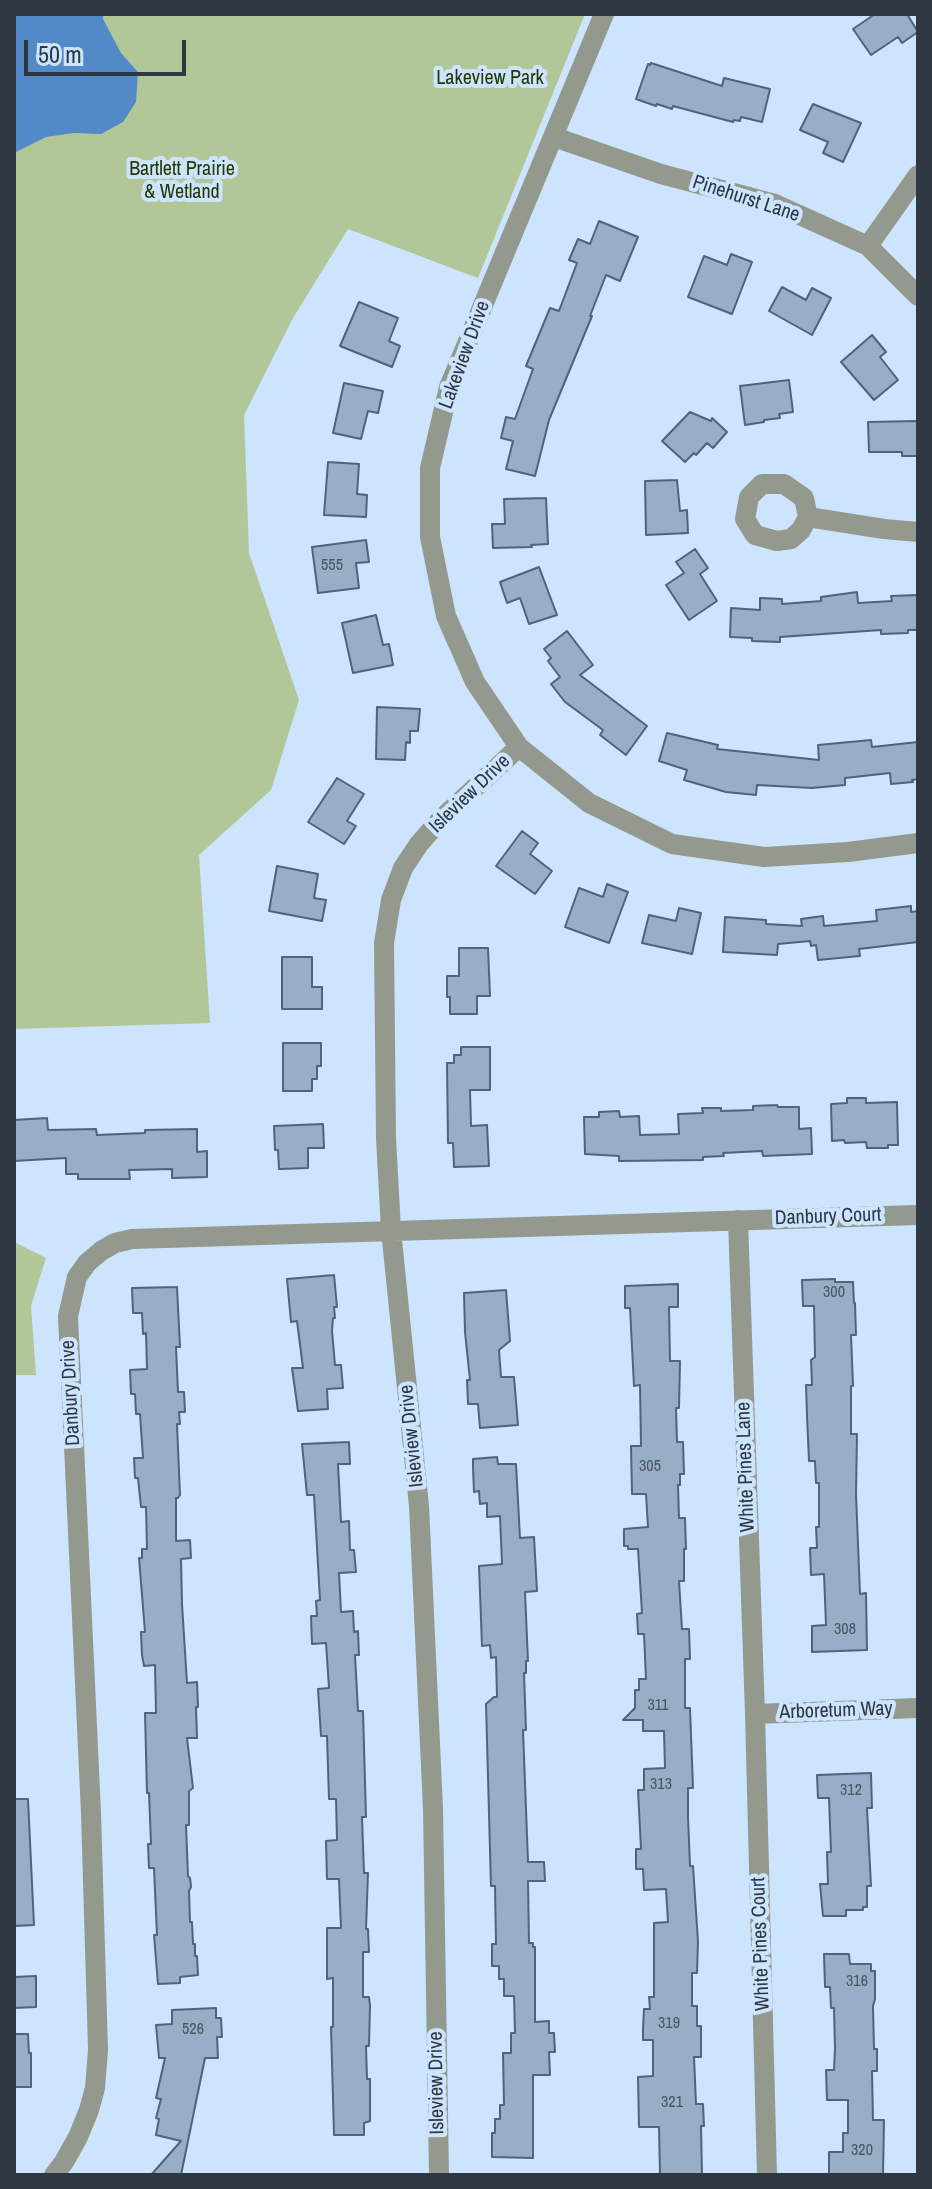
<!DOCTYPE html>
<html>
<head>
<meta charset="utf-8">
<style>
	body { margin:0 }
	#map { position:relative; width:932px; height:2189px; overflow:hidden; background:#cde4fe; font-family:"Archivo Narrow",sans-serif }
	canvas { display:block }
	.frame { position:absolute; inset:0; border:16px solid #2f3842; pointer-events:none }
	.scale { position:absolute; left:24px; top:40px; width:162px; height:36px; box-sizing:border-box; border:4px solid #2f3842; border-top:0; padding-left:10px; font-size:24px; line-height:28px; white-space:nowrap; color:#2f3842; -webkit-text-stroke:6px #cde4fe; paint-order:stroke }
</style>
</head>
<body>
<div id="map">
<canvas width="932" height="2189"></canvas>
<div class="frame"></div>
<div class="scale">50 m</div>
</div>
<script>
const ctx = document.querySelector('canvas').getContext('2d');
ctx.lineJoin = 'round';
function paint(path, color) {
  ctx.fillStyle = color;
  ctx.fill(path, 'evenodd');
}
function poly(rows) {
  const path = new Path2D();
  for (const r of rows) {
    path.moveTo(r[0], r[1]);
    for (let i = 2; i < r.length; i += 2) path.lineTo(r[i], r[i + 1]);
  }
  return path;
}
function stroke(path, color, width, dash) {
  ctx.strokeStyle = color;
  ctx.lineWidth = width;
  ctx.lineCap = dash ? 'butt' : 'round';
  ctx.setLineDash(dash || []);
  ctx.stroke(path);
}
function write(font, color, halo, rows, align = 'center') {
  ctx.font = font + ' "Archivo Narrow",sans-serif';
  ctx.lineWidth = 8;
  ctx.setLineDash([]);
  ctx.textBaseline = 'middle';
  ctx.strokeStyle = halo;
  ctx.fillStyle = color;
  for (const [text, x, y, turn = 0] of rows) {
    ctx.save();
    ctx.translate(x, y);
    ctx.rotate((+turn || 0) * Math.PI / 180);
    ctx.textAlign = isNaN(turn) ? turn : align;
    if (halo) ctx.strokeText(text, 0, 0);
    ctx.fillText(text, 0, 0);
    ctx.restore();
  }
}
paint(poly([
	[14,14,585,14,478,278,348,229,293,318,244,415,249,553,299,700,271,790,199,855,210,1023,14,1029],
	[14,1242,46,1258,31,1306,36,1375,14,1375]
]), '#b2c797');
paint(poly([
	[14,14,103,14,103,19,121,53,138,72,136,102,123,122,101,134,73,133,46,137,14,153]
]), '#528ac7');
const building = poly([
	[875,14,907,14,918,32,902,43,898,37,871,55,853,29,875,14],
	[651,63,722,86,724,78,770,89,762,122,741,117,740,121,734,120,733,122,673,106,672,109,657,104,656,106,636,99,648,64,650,65,651,63],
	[813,104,861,123,843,162,823,153,828,142,800,130,813,104],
	[599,221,638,237,620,281,606,275,590,316,592,316,549,420,535,476,506,469,513,441,501,438,506,417,515,419,533,369,526,366,550,308,559,311,577,263,569,260,578,239,590,244,599,221],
	[731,254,752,262,732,314,688,297,704,256,727,265,731,254],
	[782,287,806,300,812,288,831,298,812,335,769,311,782,287],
	[359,302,398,318,389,341,400,346,392,367,340,346,359,302],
	[872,335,886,352,880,357,898,380,874,400,841,362,872,335],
	[789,380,793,412,779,414,780,418,764,420,764,422,745,425,740,386,789,380],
	[344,383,383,391,378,413,368,411,361,439,333,433,344,383],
	[690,412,711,421,712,418,727,432,713,448,707,443,696,455,694,453,685,462,662,441,690,412],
	[918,421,918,456,902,456,902,452,869,452,868,422,918,421],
	[328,462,359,464,357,494,367,495,366,517,324,515,328,462],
	[677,480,680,511,687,510,688,533,646,535,645,481,677,480],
	[546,498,548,544,531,545,532,547,493,548,492,524,505,524,504,499,546,498],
	[366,540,369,562,356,563,359,588,318,593,312,547,366,540],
	[695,549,708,568,700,574,717,601,689,620,666,585,684,573,676,562,695,549],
	[539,567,557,615,529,624,520,598,507,603,500,582,539,567],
	[857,592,858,603,892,601,891,596,918,595,918,630,908,630,908,633,881,634,881,630,780,637,780,642,752,641,752,638,730,637,731,608,760,610,760,598,782,599,782,604,821,601,821,597,857,592],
	[376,615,383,645,389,644,393,665,353,673,342,623,376,615],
	[567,631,593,665,580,675,647,726,626,755,600,735,603,730,565,702,551,684,560,677,548,661,551,658,544,649,567,631],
	[377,707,420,709,418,731,410,731,410,743,406,742,405,760,376,759,377,707],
	[667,733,718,745,717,749,819,760,818,745,871,740,872,747,918,742,918,779,912,780,913,782,891,784,890,773,845,778,845,785,812,788,757,785,756,795,726,792,684,780,687,770,659,761,667,733],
	[337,778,364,794,347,821,356,826,344,844,308,822,337,778],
	[522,831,538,843,530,854,552,871,535,894,496,866,522,831],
	[277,866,318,874,314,898,326,900,322,921,269,911,277,866],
	[607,884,628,892,609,943,565,927,579,888,603,897,607,884],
	[911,906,911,912,918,911,918,942,859,949,860,956,818,960,816,945,811,946,810,941,778,944,777,955,723,952,725,917,766,920,766,924,802,926,801,919,823,916,824,926,877,921,876,910,911,906],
	[679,908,701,913,692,954,642,943,649,915,676,921,679,908],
	[459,948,488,948,490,996,477,996,477,1014,450,1014,450,997,447,997,447,976,459,976,459,948],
	[282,957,312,957,312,987,322,987,322,1009,282,1009,282,957],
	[283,1043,321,1043,321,1066,317,1066,317,1079,312,1079,312,1091,283,1091,283,1043],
	[461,1047,490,1047,490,1090,470,1090,471,1126,487,1125,489,1166,454,1167,453,1143,448,1143,447,1063,454,1063,454,1055,461,1055,461,1047],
	[847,1098,866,1098,866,1103,897,1102,898,1145,888,1145,888,1148,867,1148,866,1142,845,1143,844,1140,832,1141,831,1104,847,1103,847,1098],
	[777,1105,778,1107,799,1107,799,1129,811,1128,812,1154,763,1156,762,1151,723,1153,724,1156,703,1157,703,1160,619,1161,619,1156,585,1154,584,1117,599,1117,599,1112,619,1111,620,1117,639,1116,640,1135,679,1134,678,1114,703,1113,702,1108,721,1108,721,1111,753,1110,753,1106,777,1105],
	[47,1118,48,1130,96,1129,97,1135,145,1133,145,1130,197,1129,197,1152,207,1151,207,1177,172,1178,172,1169,129,1170,130,1179,78,1179,78,1174,66,1174,66,1158,14,1161,14,1120,47,1118],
	[323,1124,324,1148,308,1148,308,1168,279,1169,278,1150,275,1150,274,1126,323,1124],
	[334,1275,337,1307,334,1307,335,1318,333,1318,332,1331,335,1365,341,1365,343,1388,327,1389,328,1409,298,1411,292,1368,303,1368,297,1321,291,1322,287,1279,334,1275],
	[835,1279,835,1282,853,1282,854,1303,855,1303,856,1335,851,1335,853,1386,851,1386,851,1434,857,1434,856,1494,860,1594,866,1593,867,1650,812,1652,812,1626,826,1625,824,1574,811,1575,810,1548,817,1548,816,1527,819,1527,819,1483,816,1483,815,1461,809,1461,807,1416,806,1385,812,1385,811,1360,815,1357,814,1306,803,1306,802,1280,835,1279],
	[678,1284,678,1307,669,1307,670,1361,680,1361,679,1408,676,1408,677,1442,683,1442,684,1474,680,1474,680,1485,678,1485,679,1518,685,1518,686,1549,684,1549,684,1581,679,1581,682,1629,689,1629,690,1659,685,1659,685,1708,690,1708,693,1788,688,1788,688,1817,690,1866,693,1866,698,1942,697,1973,692,1973,692,2006,697,2006,697,2026,701,2026,701,2057,694,2057,696,2104,703,2104,704,2126,701,2126,702,2175,660,2175,659,2127,639,2127,638,2077,653,2076,653,2040,643,2040,643,2028,644,2009,650,2009,649,1997,654,1997,654,1923,668,1922,666,1889,644,1890,643,1869,636,1869,636,1849,641,1849,638,1790,644,1790,644,1769,665,1768,664,1731,643,1731,643,1720,623,1720,635,1708,635,1690,639,1690,639,1679,646,1679,644,1634,638,1634,637,1614,642,1613,638,1549,628,1549,628,1546,624,1546,624,1529,648,1527,646,1494,632,1494,631,1446,641,1446,640,1385,634,1386,630,1308,625,1308,625,1286,678,1284],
	[177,1287,180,1347,176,1347,178,1392,184,1392,185,1412,179,1412,180,1424,177,1424,180,1495,178,1498,176,1498,176,1541,190,1540,191,1558,181,1559,182,1604,187,1683,197,1682,198,1707,196,1707,197,1738,187,1738,193,1788,189,1791,189,1825,186,1825,188,1876,190,1878,191,1887,189,1891,190,1922,192,1922,193,1944,195,1944,195,1956,197,1956,198,1975,180,1977,180,1983,158,1984,154,1935,157,1935,154,1868,149,1868,148,1844,151,1844,149,1793,147,1793,145,1713,156,1713,155,1665,144,1666,142,1655,141,1632,145,1632,139,1558,142,1558,142,1549,147,1549,146,1507,141,1507,138,1478,135,1478,134,1458,143,1458,140,1414,136,1414,135,1394,131,1394,130,1370,147,1369,146,1333,143,1334,142,1313,133,1313,132,1288,177,1287],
	[506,1290,510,1341,499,1350,501,1377,514,1377,518,1425,480,1428,478,1404,468,1404,467,1380,470,1380,465,1332,464,1293,506,1290],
	[349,1442,350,1464,338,1464,341,1522,349,1521,350,1550,354,1550,356,1572,339,1573,341,1612,353,1611,354,1632,358,1631,359,1655,355,1655,358,1711,363,1711,366,1817,362,1817,364,1873,368,1873,366,1929,368,1929,369,1952,363,1952,363,1997,369,1997,370,2006,369,2046,366,2046,367,2079,370,2079,370,2121,364,2123,364,2135,334,2135,331,2027,333,2027,333,1978,327,1979,327,1928,341,1928,339,1879,327,1879,326,1841,337,1840,336,1799,329,1799,327,1736,321,1736,318,1689,329,1688,326,1643,312,1644,311,1616,317,1616,316,1601,320,1600,314,1495,307,1495,302,1444,349,1442],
	[497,1457,498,1464,516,1464,520,1538,534,1537,537,1591,525,1592,528,1661,526,1661,526,1673,524,1673,526,1730,523,1730,528,1862,544,1862,545,1881,528,1881,529,1943,533,1943,533,1947,535,1947,535,2022,549,2021,549,2033,554,2033,555,2052,549,2052,550,2075,533,2075,533,2158,492,2157,492,2133,495,2133,495,2119,500,2119,500,2105,504,2105,503,2053,511,2053,511,2033,515,2033,514,1996,504,1996,504,1979,499,1979,499,1966,492,1966,492,1944,496,1944,495,1886,491,1886,486,1704,494,1697,497,1697,496,1657,491,1658,490,1645,482,1646,479,1566,502,1564,500,1516,487,1517,487,1503,480,1504,479,1491,474,1492,473,1468,473,1459,497,1457],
	[871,1773,872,1808,867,1808,871,1886,867,1886,867,1907,863,1907,863,1910,846,1910,846,1916,823,1916,820,1884,828,1884,827,1852,831,1852,829,1798,818,1798,817,1775,871,1773],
	[14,1799,28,1799,34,1925,14,1926,14,1799],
	[824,1954,849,1954,850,1964,871,1964,871,1971,875,1971,875,1999,873,2006,874,2049,877,2049,877,2071,872,2071,873,2120,884,2120,883,2175,829,2175,829,2152,843,2152,843,2133,848,2133,848,2100,827,2100,826,2070,834,2070,835,2048,834,2008,831,2008,830,1987,825,1987,824,1954],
	[36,1976,36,2007,14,2008,14,1977,36,1976],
	[216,2008,216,2018,221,2018,222,2037,217,2037,218,2058,205,2058,181,2175,151,2175,181,2141,156,2135,159,2119,156,2118,161,2099,156,2098,165,2058,159,2058,156,2025,172,2024,172,2010,216,2008],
	[14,2034,28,2034,29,2053,31,2053,31,2087,14,2087,14,2034]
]);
paint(building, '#98aec6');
stroke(building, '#4f637a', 2);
stroke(poly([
	[604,14,449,387,430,468,430,537,446,616,475,682,519,747,589,803,672,844,764,857,848,852,918,843],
	[554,137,661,174,775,204,868,246,918,296],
	[868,246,918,175],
	[762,484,784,484,804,498,808,517,801,530,791,539,777,541,755,535,745,519,749,497,762,484],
	[808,517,884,529,918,532],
	[738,1220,755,1714,767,2175],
	[755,1714,918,1708],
	[54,2175,64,2162,78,2137,89,2110,95,2088,98,2050,91,1813,68,1316,77,1277,87,1263,101,1251,115,1243,132,1239,918,1215],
	[439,2175,433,1809,419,1506,391,1230,386,1138,384,943,391,900,403,868,419,844,440,820,519,747]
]), '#93998d', 20);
write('16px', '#495663', null, [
	["555",332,566],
	["300",834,1293],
	["305",650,1467],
	["308",845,1630],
	["311",658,1706],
	["313",661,1785],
	["312",851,1791],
	["316",857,1982],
	["319",669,2024],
	["526",193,2030],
	["321",672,2103],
	["320",862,2151]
]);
write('20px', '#253800', '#cde4fe', [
	["Lakeview Park",490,79],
	["Bartlett Prairie",182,170],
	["& Wetland",182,193]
]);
write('20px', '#2f3842', '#cde4fe', [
	["Pinehurst Lane",746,199,18],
	["Lakeview Drive",465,355,-70],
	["Isleview Drive",470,794,-44],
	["Danbury Court",828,1217,-2],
	["Danbury Drive",71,1393,-93],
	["Isleview Drive",412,1436,-96],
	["White Pines Lane",746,1467,-92],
	["Arboretum Way",836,1711,-2],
	["White Pines Court",761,1944,-92],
	["Isleview Drive",437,2083,-91]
]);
</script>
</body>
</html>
